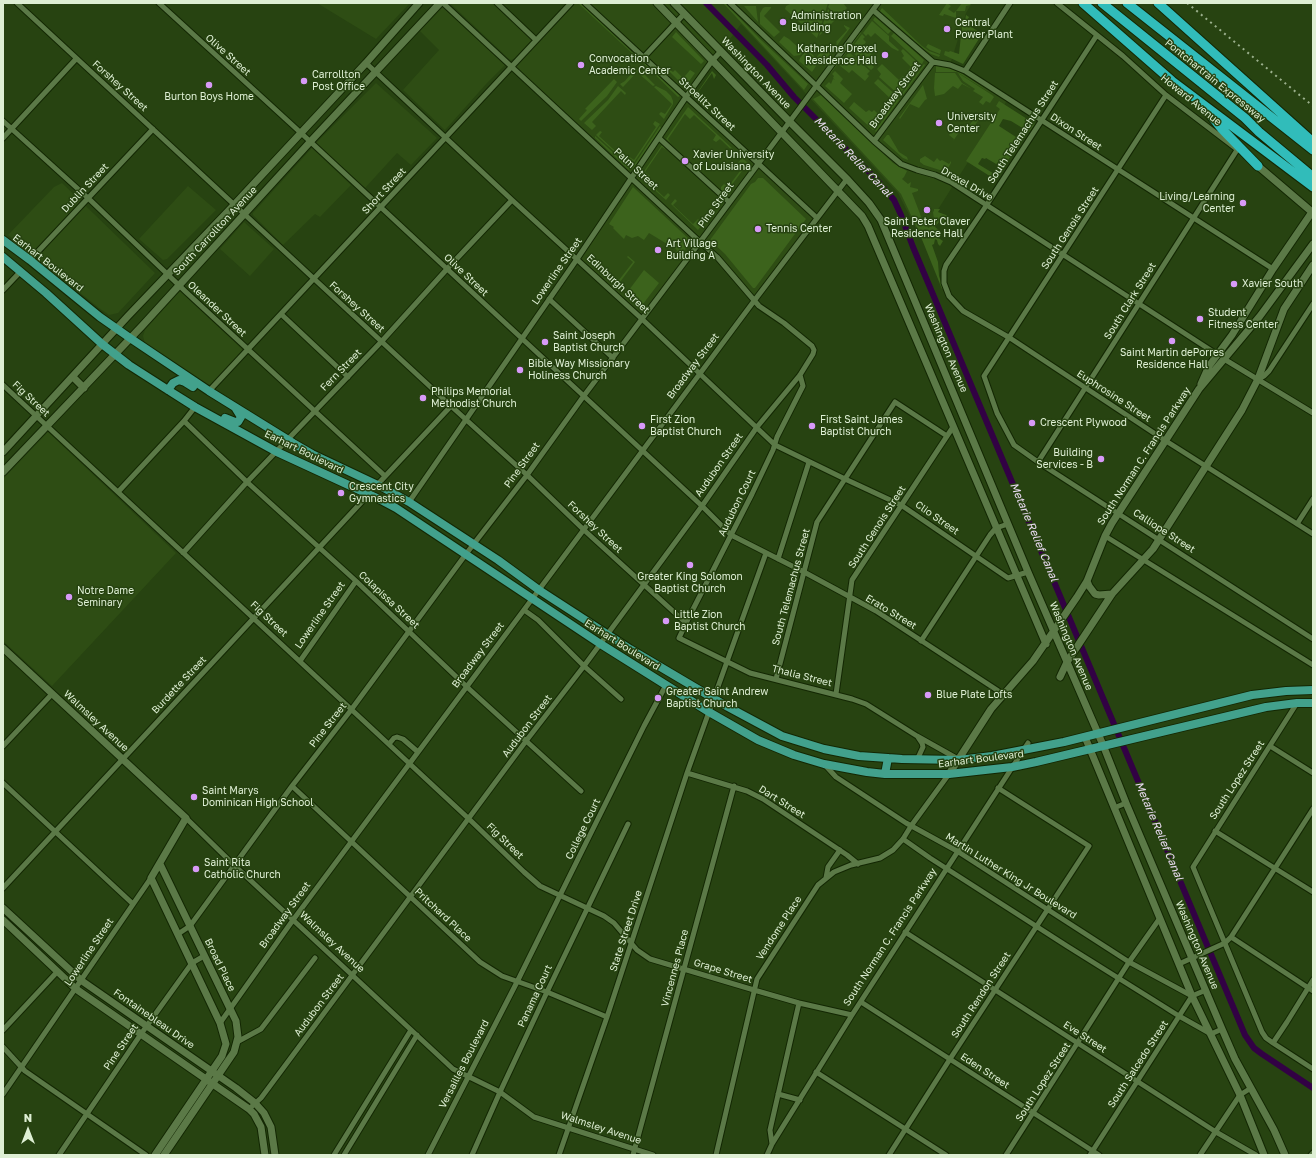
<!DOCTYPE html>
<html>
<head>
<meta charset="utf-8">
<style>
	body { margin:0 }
	#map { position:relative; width:1316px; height:1158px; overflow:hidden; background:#274311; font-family:"Golos Text",sans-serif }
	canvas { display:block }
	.frame { position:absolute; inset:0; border:4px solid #deefd4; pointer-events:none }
	.north { position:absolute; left:8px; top:1110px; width:40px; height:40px; -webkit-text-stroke:3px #274311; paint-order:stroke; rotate:0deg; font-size:11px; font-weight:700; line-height:16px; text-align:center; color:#deefd4 }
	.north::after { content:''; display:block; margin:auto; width:14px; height:18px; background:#deefd4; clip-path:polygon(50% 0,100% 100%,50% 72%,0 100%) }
</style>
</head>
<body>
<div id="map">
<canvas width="1316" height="1158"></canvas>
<div class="frame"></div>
<div class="north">N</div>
</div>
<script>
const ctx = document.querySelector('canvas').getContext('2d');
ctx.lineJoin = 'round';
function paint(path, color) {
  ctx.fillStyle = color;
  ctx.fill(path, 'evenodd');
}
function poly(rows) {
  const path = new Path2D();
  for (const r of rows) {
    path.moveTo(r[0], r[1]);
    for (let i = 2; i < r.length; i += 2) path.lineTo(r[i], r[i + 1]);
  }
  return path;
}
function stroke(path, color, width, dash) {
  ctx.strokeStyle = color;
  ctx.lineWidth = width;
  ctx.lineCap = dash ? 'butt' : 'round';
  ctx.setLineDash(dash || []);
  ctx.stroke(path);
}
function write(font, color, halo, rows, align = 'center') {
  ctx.font = font + ' "Golos Text",sans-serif';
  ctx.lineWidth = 3;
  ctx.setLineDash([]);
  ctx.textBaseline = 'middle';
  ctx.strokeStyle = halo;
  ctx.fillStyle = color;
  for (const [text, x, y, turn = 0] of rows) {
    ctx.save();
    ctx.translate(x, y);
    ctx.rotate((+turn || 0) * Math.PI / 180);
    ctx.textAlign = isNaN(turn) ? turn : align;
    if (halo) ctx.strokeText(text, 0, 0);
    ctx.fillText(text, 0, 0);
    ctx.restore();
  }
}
paint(poly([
	[317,3,410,3,376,39],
	[450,3,494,3,531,38,531,41,515,58,511,60,509,59],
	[570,3,972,3,966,13,950,65,957,67,1008,99,937,211,925,246,898,193,741,24,687,97,817,218,754,301,700,243,642,319,577,259,632,178,512,66],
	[443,7,505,65,487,83,445,130,403,90,439,50,420,31],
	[376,83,437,138,411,165,397,153,365,188,316,143],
	[312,148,351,185,320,217,315,214,283,245,253,215,253,213],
	[62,183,155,273,118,313,109,315,99,308,8,235,54,187],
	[188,186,216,210,167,259,163,260,139,239],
	[244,222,274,249,250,276,220,249],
	[180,291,242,349,242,351,228,368,210,385,205,384,146,345,144,340,143,336,145,330],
	[48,432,176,553,52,686,3,641,3,479]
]), '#2e4d14');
paint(poly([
	[580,3,636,56,635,56,579,4],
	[723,3,725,3,760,39,808,84,804,90],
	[792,3,828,3,817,38,785,9,786,6],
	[830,3,843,3,847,8,838,17,828,7],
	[947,3,951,6,948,9,954,13,956,11,956,18,944,14,943,16,939,15],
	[962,3,971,3,970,5,966,6,965,11,956,11],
	[744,6,756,6,758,22],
	[765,7,771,7,771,8,764,16,780,32,774,37,760,24,760,13,763,8],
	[882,8,922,46,929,51,940,55,939,57,931,54,924,49,880,11],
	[828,9,837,18,819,36],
	[966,15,969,17,967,21,969,22,967,24,982,34,963,64,944,55,945,51,949,52,950,51,959,54,962,26,964,26],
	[875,17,891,31,888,34,873,20],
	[872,21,889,36,889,41,899,50,898,51,892,48,875,33,871,37,868,34,866,36,863,33],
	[844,25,850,28,833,51,830,48,833,48,837,43,836,42,847,30,844,26],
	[676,32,704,61,701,64,672,37],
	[860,32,861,33,831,73,830,72],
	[894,33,924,60,922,64,921,64,891,36],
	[862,34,865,37,863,39,866,42,863,46,875,57,870,63,874,67,871,70,850,50],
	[784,36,789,39,802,51,809,46,800,55,794,56,779,42],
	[928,44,941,50,940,54,930,50,926,47],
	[824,48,831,54,827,58,815,59,807,52,810,49,812,51,811,53,816,58],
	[903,49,920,65,912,78,909,76,911,73,908,71,911,67,902,58,904,56,901,51],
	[805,52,815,61,816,66,812,72,799,61,800,58],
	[849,52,870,71,867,74,869,76,865,81,852,70,849,73,839,65],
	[643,63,645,63,680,96,678,97],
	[882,64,899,80,903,76,906,79,908,77,911,79,899,95,879,77,881,74,877,69],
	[924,64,925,65,902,96,901,95],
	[936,66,942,66,958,71,994,95,957,72,936,72],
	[635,69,641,71,655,85,653,86,637,72,623,87,620,84,625,81],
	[669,69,673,72,675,70,682,77,679,81,668,70],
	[690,70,695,73,685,87,680,82],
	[712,71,716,75,714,79,712,73,699,91,700,98,699,100,695,96],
	[835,71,843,79,840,83,852,94,844,103,825,86,829,82,831,84,833,79,835,80,833,78,834,76,832,74],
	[935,73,955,73,962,83,972,89,962,84,958,89,953,86,944,94,935,96,934,88],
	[958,73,992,95,994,97,990,103,986,101,983,105,979,102,983,97,973,91,975,89,963,81],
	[614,79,617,82,607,96,581,121,579,119,587,110,585,109],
	[878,79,897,96,894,102,874,83],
	[923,85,927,99,925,100,919,108,910,104,900,119,899,118],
	[618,86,626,93,625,95,621,91,592,122,596,126,592,130,584,123,608,100],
	[656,86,666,91,671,96,673,101,673,104,664,119,659,114,661,112,665,114,672,104,654,87],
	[821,95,893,163,907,171,904,177,902,179,908,184,911,182,910,187,918,189,918,191,912,193,922,219,925,219,928,228,932,226,930,221,934,219,933,212,934,211,934,209,940,209,938,212,946,215,948,217,943,224,939,222,935,227,940,231,937,237,943,241,940,246,938,244,937,240,935,239,934,244,932,245,938,262,939,276,943,288,942,289,919,232,901,194,813,99],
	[898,98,899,100,876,132,875,131],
	[999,101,1035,124,1029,132,1011,121,1003,119,999,126,1016,137,1019,133,1024,136,1003,168,986,158,985,159,982,158,978,164,996,175,997,174,999,175,996,180,966,161,1000,109,996,106],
	[854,102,866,112,869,110,872,112,874,110,882,118,874,130,873,130,849,108],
	[688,107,748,163,725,194,721,190,721,187,724,184,728,187,743,167,738,163,741,159,720,139,716,142,713,140,716,135,694,115,690,119,685,114,668,139,671,143,666,139],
	[975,117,979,119,972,130,971,131,968,129,965,133,960,131,953,141,954,139,949,135,956,124,965,130,967,125,969,126],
	[655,121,660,124,631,167,596,135,600,131,602,132,599,136,625,160,628,156,634,160,656,127,653,124],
	[660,126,661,128,633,169,632,168],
	[887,135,889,135,899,152,907,157,908,160,903,158,883,140],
	[595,136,630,168,629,170,595,138],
	[662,145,666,150,662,147,645,172,650,176,646,180,664,197,668,193,670,195,666,200,640,177],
	[925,156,934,162,937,158,940,161,942,160,949,164,951,161,951,163,946,172,924,165,920,162,920,159],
	[758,178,763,178,806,219,755,288,753,288,725,254,710,240,751,184,755,182],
	[633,187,690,240,691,242,682,254,676,252,677,250,649,233,644,240,638,236,632,238,626,235,624,239,613,228,614,227,609,224],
	[675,199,677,201,673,205,693,224,698,219,702,222,707,214,709,216,698,230,671,204],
	[628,256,635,262,617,286,613,282,616,278,619,280,633,262,627,257],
	[644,270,659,283,640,308,626,294]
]), '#3c631c');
stroke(poly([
	[706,3,767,65,794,97,876,179,894,200,901,215,913,247,1245,1035,1254,1048,1262,1054,1313,1088]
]), '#320144', 6);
const street = poly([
	[17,3,451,406,527,475,584,530,686,623],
	[159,3,301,133,702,506,731,535,804,572,876,611,1003,694],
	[497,3,536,40],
	[585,3,817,218],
	[730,3,874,141,901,164,917,170,935,175,951,182,1218,355],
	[1057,3,1123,56,1166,95,1238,150],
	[873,10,933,62,950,65,965,71,1273,269],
	[1097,35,984,209,946,265,944,271,944,283,949,296,963,311,1010,338,1166,441,1313,534],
	[644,57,684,14],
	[366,63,512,200,642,319,775,445,845,479,901,505,1008,578,1028,572],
	[965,71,1010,3],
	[1166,95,984,376,997,413,1014,445,1038,462,1313,639],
	[3,121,88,198,186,292,385,476],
	[3,138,76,59],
	[659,138,729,202],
	[874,141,933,62],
	[30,260,153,129],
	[3,290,21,271],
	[549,299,613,358],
	[281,314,348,377],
	[1224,359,1313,413],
	[800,375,803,386,777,437,773,450,752,494,686,623,679,638,750,673,852,699,866,704,917,736,958,759],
	[1258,379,1264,376,1269,371,1313,304],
	[3,385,469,819,524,872,540,886,604,916,614,923,637,950,650,959,754,990,799,1003,852,1015],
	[209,391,571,3],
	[184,421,247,482,356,581,467,687,581,791],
	[1038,462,1237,150],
	[377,485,451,406],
	[118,492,184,421,195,407],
	[409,502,577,259,686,97,712,61,721,51],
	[1297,524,1313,499],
	[1105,536,1313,665],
	[183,553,247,482,382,341,447,269,512,200],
	[778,559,809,462],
	[524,610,538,620,584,666,621,699],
	[921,641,990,535,996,528,1008,524],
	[300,661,356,581],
	[776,679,817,522,895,402,947,436],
	[836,694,852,580,953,427],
	[1297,703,1193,867,1262,1032,1266,1038,1273,1043,1313,1069],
	[389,744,394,738,397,737,403,739,418,752],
	[3,746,52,694],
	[1270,746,1313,773],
	[917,760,923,747,922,743,918,737],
	[825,765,836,777,906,823,957,851,1129,962,1192,996],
	[687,773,747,791,763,799,847,855,858,864],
	[3,783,133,904],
	[292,786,480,962,502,976,547,992,607,1017],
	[1114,808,1126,803],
	[186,818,234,865,453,1069,500,1092,534,1117,653,1155],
	[1215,831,1313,892],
	[903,839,930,858,1067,946,1179,1016,1211,1034,1222,1029],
	[826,878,828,867,840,850],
	[3,888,369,494],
	[905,932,1216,1132,1256,1155],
	[178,934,190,926,292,786,351,710,466,554,527,475,583,397,700,242,878,3],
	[1231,937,1313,991],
	[1179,964,1225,943,1231,937,1313,809],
	[861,1002,1099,1155],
	[220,1023,293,920,754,301,847,179],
	[3,1030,57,972],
	[237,1042,261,1029,315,958],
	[1273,1043,1287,1022,1313,980],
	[3,1047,25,1071,146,1155],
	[816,1072,946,1155],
	[3,1094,151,878],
	[778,1094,800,1100],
	[249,1109,261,1098,526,741,584,666,702,506,757,427,800,375,813,354,814,350,812,346,784,323,759,306,717,257,700,242,443,3],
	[772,1144,770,1130,799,1003],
	[59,1155,141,1034,192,963,204,956],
	[334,1155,411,1030],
	[344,1155,417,1035],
	[428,1155,517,982,644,726,666,685],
	[472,1155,500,1092,547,992,628,824],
	[559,1155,607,1017,687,773,766,553],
	[633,1155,734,786],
	[716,1155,757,979,818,885,834,872,851,865,880,858,893,850,903,839,911,826,949,774],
	[767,1155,772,1144,852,1015,1028,743],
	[889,1155,950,1059,1089,846,998,788],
	[1006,1155,1129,962,1160,918],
	[1090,1155,1192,996,1206,990],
	[1200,1155,1240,1095,1251,1088],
	[1311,1155,1313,1153]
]);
const secondary = poly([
	[657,3,786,137,862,216,868,226,1046,644],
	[674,3,790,122,848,180,869,203,881,220,1028,572,1103,745,1126,803,1222,1029,1235,1059,1274,1130,1285,1155],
	[73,377,84,388],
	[1201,384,1209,366,1232,335,1273,269,1312,212,1258,166],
	[3,452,128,316,234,205,366,63,419,3],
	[3,472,142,326,310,142,440,3],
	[1087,581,1089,586,1095,594,1099,595,1112,594],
	[3,648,186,818,151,878,220,1023,226,1044,222,1056,155,1155],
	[1060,677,1067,662,1112,594,1153,549,1242,410,1258,379,1284,309,1313,265],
	[1085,737,1192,996,1240,1095,1264,1155],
	[949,774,991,709,1033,661,1077,597,1087,581,1105,536,1112,523,1199,389,1260,316,1313,244],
	[160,864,236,1021,238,1037,234,1052,164,1155],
	[3,908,82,981,236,1088,255,1103,264,1113,271,1127,275,1155],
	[3,920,76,989,249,1109,254,1114,261,1127,265,1155]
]);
const primary = poly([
	[3,240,30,260,100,317,130,338,209,391,293,443,312,454,382,487,409,502,498,560,539,590,630,649,728,707,782,736,824,749,859,756,902,759,959,760,992,756,1064,742,1252,695,1286,691,1313,690],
	[3,257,46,293,102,344,129,365,168,390,195,407,277,452,381,500,396,508,599,643,709,712,758,740,794,755,824,764,867,772,885,774,949,774,1012,767,1036,762,1266,707,1297,703,1313,703],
	[168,390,173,383,179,380,185,382,193,387],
	[225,418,235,422,238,422,241,417,236,409],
	[885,774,888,758]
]);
const highway = poly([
	[1083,3,1172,81,1313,187],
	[1102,3,1245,118,1259,132,1313,177],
	[1127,3,1313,150],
	[1158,3,1313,142],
	[1208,112,1221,128,1258,166]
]);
stroke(street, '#132703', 7);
stroke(secondary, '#132703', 9);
stroke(primary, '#132703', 10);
stroke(highway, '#132703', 11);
stroke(street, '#5b7947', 5);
stroke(secondary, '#5b7947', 7);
stroke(primary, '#42a18c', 8);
stroke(highway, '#31bcba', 9);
stroke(poly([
	[1187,3,1313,106]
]), '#9bb08d', 2, [2, 4]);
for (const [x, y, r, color] of [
	[783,22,4,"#d89af8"],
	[947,29,4,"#d89af8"],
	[885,55,4,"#d89af8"],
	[581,65,4,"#d89af8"],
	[304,81,4,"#d89af8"],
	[209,85,4,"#d89af8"],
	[939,123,4,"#d89af8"],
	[685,161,4,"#d89af8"],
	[1243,203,4,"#d89af8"],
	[927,210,4,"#d89af8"],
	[758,229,4,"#d89af8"],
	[658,250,4,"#d89af8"],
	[1234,284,4,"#d89af8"],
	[1200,319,4,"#d89af8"],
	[1172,341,4,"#d89af8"],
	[545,342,4,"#d89af8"],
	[520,370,4,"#d89af8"],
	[423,398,4,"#d89af8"],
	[1032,423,4,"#d89af8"],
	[642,426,4,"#d89af8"],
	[812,426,4,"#d89af8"],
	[1101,459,4,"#d89af8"],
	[341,493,4,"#d89af8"],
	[690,565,4,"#d89af8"],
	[69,597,4,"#d89af8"],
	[666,621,4,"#d89af8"],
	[928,695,4,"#d89af8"],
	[658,698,4,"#d89af8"],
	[194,797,4,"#d89af8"],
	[196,869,4,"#d89af8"]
]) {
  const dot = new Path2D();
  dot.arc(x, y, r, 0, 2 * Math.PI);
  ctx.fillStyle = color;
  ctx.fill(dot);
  stroke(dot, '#274311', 1.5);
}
write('10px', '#deefd4', '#274311', [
	["Administration",791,16],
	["Building",791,28],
	["Central",955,23],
	["Power Plant",955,35],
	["Katharine Drexel",877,49,"right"],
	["Residence Hall",877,61,"right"],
	["Convocation",589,59],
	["Academic Center",589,71],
	["Carrollton",312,75],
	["Post Office",312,87],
	["Burton Boys Home",209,97,"center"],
	["University",947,117],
	["Center",947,129],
	["Xavier University",693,155],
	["of Louisiana",693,167],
	["Living/Learning",1235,197,"right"],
	["Center",1235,209,"right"],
	["Saint Peter Claver",927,222,"center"],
	["Residence Hall",927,234,"center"],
	["Tennis Center",766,229],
	["Art Village",666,244],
	["Building A",666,256],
	["Xavier South",1242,284],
	["Student",1208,313],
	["Fitness Center",1208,325],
	["Saint Joseph",553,336],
	["Baptist Church",553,348],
	["Saint Martin dePorres",1172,353,"center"],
	["Residence Hall",1172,365,"center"],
	["Bible Way Missionary",528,364],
	["Holiness Church",528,376],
	["Philips Memorial",431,392],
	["Methodist Church",431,404],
	["First Zion",650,420],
	["Baptist Church",650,432],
	["First Saint James",820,420],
	["Baptist Church",820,432],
	["Crescent Plywood",1040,423],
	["Building",1093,453,"right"],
	["Services - B",1093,465,"right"],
	["Crescent City",349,487],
	["Gymnastics",349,499],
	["Greater King Solomon",690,577,"center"],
	["Baptist Church",690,589,"center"],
	["Notre Dame",77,591],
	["Seminary",77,603],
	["Little Zion",674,615],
	["Baptist Church",674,627],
	["Greater Saint Andrew",666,692],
	["Baptist Church",666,704],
	["Blue Plate Lofts",936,695],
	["Saint Marys",202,791],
	["Dominican High School",202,803],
	["Saint Rita",204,863],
	["Catholic Church",204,875]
], 'left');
write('10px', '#deefd4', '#274311', [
	["Olive Street",228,55,42],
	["Washington Avenue",756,73,46],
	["Pontchartrain Expressway",1215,81,39],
	["Forshey Street",120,86,42],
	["Broadway Street",895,95,-54],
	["Howard Avenue",1191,100,39],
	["Stroelitz Street",707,104,43],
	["South Telemachus Street",1023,132,-57],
	["Dixon Street",1076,132,33],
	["Palm Street",636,169,43],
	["Drexel Drive",967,184,30],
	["Dublin Street",85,188,-47],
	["Short Street",384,191,-47],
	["Pine Street",716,205,-54],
	["South Genois Street",1070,228,-57],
	["South Carrollton Avenue",215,231,-47],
	["Earhart Boulevard",48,263,38],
	["Lowerline Street",557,271,-55],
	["Olive Street",466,275,43],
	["Edinburgh Street",618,284,43],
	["South Clark Street",1130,301,-58],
	["Forshey Street",357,307,42],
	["Oleander Street",217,309,43],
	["Washington Avenue",946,348,67],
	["Broadway Street",693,366,-53],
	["Fern Street",341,370,-46],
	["Euphrosine Street",1114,396,33],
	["Fig Street",31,399,43],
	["Earhart Boulevard",304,452,26],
	["South Norman C. Francis Parkway",1144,456,-57],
	["Pine Street",522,465,-54],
	["Audubon Street",719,465,-55],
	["Audubon Court",737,503,-64],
	["Clio Street",937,518,35],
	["Forshey Street",595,527,43],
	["South Genois Street",877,527,-57],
	["Calliope Street",1164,531,33],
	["South Telemachus Street",791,587,-75],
	["Colapissa Street",389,600,43],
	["Erato Street",891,612,31],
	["Lowerline Street",320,615,-55],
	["Fig Street",269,619,43],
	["Earhart Boulevard",622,645,32],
	["Washington Avenue",1071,646,67],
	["Broadway Street",478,655,-53],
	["Thalia Street",802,676,14],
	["Burdette Street",179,685,-47],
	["Walmsley Avenue",96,721,43],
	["Pine Street",328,725,-52],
	["Audubon Street",527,726,-53],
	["Earhart Boulevard",981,759,-7],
	["South Lopez Street",1237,780,-57],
	["Dart Street",782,802,32],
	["College Court",583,829,-64],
	["Fig Street",505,841,44],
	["Martin Luther King Jr Boulevard",1011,876,32],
	["Broadway Street",285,915,-54],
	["Pritchard Place",443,915,43],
	["Vendome Place",779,928,-57],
	["State Street Drive",626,931,-72],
	["South Norman C. Francis Parkway",890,937,-57],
	["Walmsley Avenue",332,942,43],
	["Washington Avenue",1197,945,67],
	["Lowerline Street",89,952,-56],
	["Broad Place",220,965,64],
	["Vincennes Place",675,968,-75],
	["Grape Street",723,971,17],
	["South Rendon Street",981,995,-57],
	["Panama Court",535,996,-65],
	["Audubon Street",319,1005,-53],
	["Fontainebleau Drive",154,1019,35],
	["Eve Street",1085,1037,33],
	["Pine Street",121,1047,-56],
	["Versailles Boulevard",464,1064,-63],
	["South Salcedo Street",1138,1064,-57],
	["Eden Street",985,1071,33],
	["South Lopez Street",1043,1082,-57],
	["Walmsley Avenue",601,1128,18]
]);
write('italic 11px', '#ebdcf3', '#274311', [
	["Metarie Relief Canal",853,157,46],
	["Metarie Relief Canal",1034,532,67],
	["Metarie Relief Canal",1159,831,67]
]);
</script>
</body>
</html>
